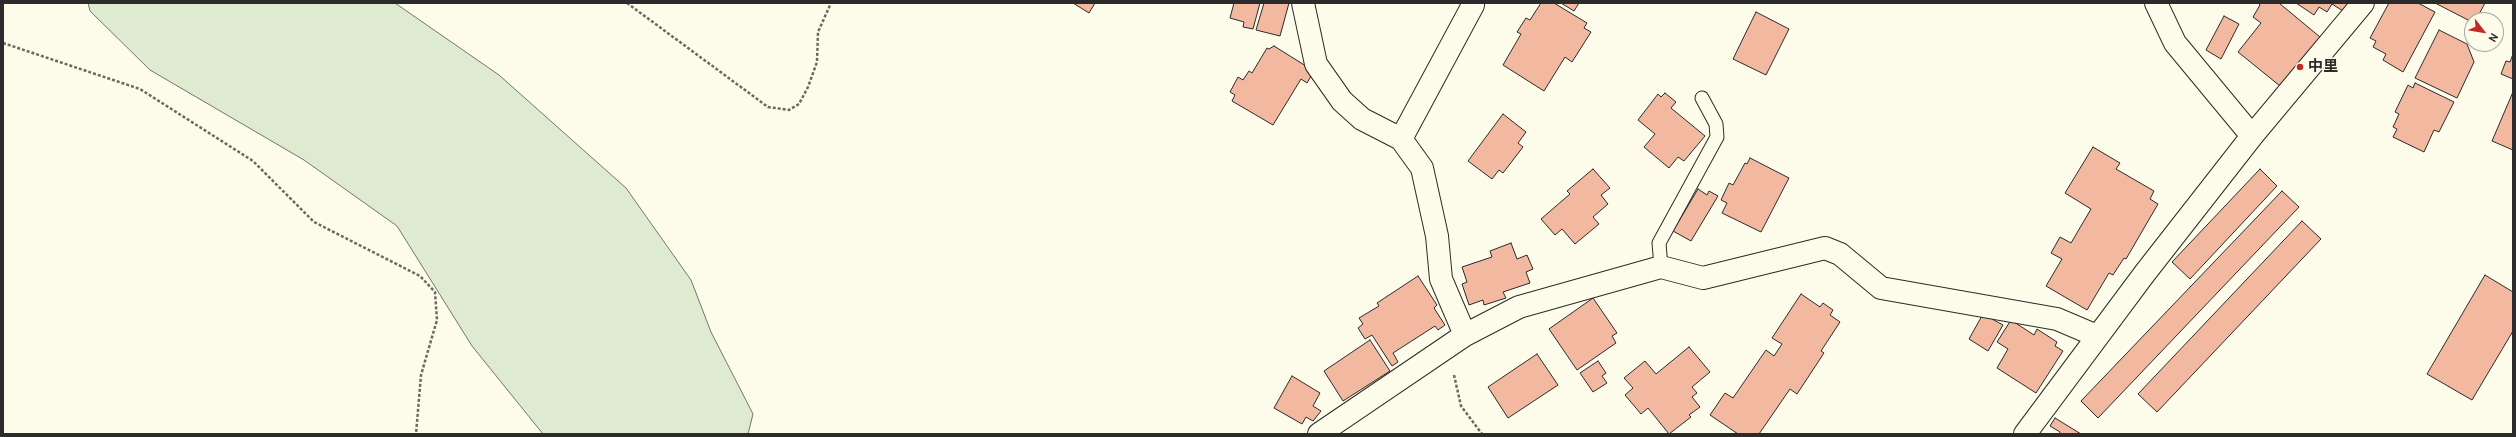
<!DOCTYPE html>
<html>
<head>
<meta charset="utf-8">
<style>
	body { margin:0 }
	#map { position:relative; width:2516px; height:437px; overflow:hidden; background:#fdfbea; font-family:Cabin,sans-serif }
	canvas { display:block }
	.frame { position:absolute; inset:0; border:4px solid #2b2b2b; pointer-events:none }
	.north { position:absolute; left:2464px; top:12px; width:40px; height:40px; box-sizing:border-box; background:#fdfbea; border:1px solid #a9a89e; border-radius:50%; rotate:121deg; font-size:11px; font-weight:700; line-height:16px; text-align:center; color:#2b2b2b }
	.north::after { content:''; display:block; margin:auto; width:14px; height:18px; background:#c62828; clip-path:polygon(50% 0,100% 100%,50% 72%,0 100%) }
</style>
</head>
<body>
<div id="map">
<canvas width="2516" height="437"></canvas>
<div class="frame"></div>
<div class="north">N</div>
</div>
<script>
const ctx = document.querySelector('canvas').getContext('2d');
ctx.lineJoin = 'round';
function paint(path, color) {
  ctx.fillStyle = color;
  ctx.fill(path, 'evenodd');
}
function poly(rows) {
  const path = new Path2D();
  for (const r of rows) {
    path.moveTo(r[0], r[1]);
    for (let i = 2; i < r.length; i += 2) path.lineTo(r[i], r[i + 1]);
  }
  return path;
}
function stroke(path, color, width, dash) {
  ctx.strokeStyle = color;
  ctx.lineWidth = width;
  ctx.lineCap = dash ? 'butt' : 'round';
  ctx.setLineDash(dash || []);
  ctx.stroke(path);
}
function write(font, color, halo, rows, align = 'center') {
  ctx.font = font + ' Cabin,"Noto Sans JP",sans-serif';
  ctx.lineWidth = 3;
  ctx.setLineDash([]);
  ctx.textBaseline = 'middle';
  ctx.strokeStyle = halo;
  ctx.fillStyle = color;
  for (const [text, x, y, turn = 0] of rows) {
    ctx.save();
    ctx.translate(x, y);
    ctx.rotate((+turn || 0) * Math.PI / 180);
    ctx.textAlign = isNaN(turn) ? turn : align;
    if (halo) ctx.strokeText(text, 0, 0);
    ctx.fillText(text, 0, 0);
    ctx.restore();
  }
}
const green = poly([
	[88,3,395,3,499,75,626,188,691,280,711,332,753,414,748,434,543,434,472,346,397,226,304,160,150,70,90,11,88,3]
]);
paint(green, '#deebd1');
stroke(green, '#74746e', 1);
const building = poly([
	[1073,3,1095,3,1089,13,1073,3],
	[1234,3,1260,3,1253,29,1243,27,1244,22,1230,18,1234,3],
	[1264,3,1289,3,1280,36,1256,30,1264,3],
	[1541,3,1554,3,1587,23,1584,28,1591,32,1572,62,1565,57,1544,91,1503,65,1521,34,1517,32,1526,18,1530,20,1541,3],
	[1561,3,1579,3,1574,11,1561,3],
	[2258,3,2279,3,2320,37,2280,86,2238,52,2261,23,2253,17,2260,5,2258,3],
	[2296,3,2348,3,2343,11,2332,4,2327,12,2319,7,2314,15,2296,3],
	[2389,3,2418,3,2435,12,2403,72,2383,60,2386,54,2373,47,2376,41,2370,38,2389,3],
	[2435,3,2485,3,2476,20,2472,20,2472,22,2435,3],
	[1756,12,1789,29,1766,75,1733,59,1756,12],
	[2224,16,2239,24,2221,59,2206,50,2224,16],
	[2439,30,2467,44,2474,62,2457,98,2415,78,2439,30],
	[1274,46,1314,71,1307,83,1301,79,1273,125,1232,101,1235,95,1230,92,1238,77,1243,80,1249,71,1252,73,1267,48,1269,49,1274,46],
	[2513,54,2513,79,2501,74,2506,61,2510,62,2513,54],
	[2415,83,2454,102,2439,132,2434,130,2424,152,2393,137,2397,129,2393,127,2399,114,2395,112,2408,85,2413,88,2415,83],
	[2513,92,2513,150,2492,141,2513,92],
	[1665,93,1676,102,1671,108,1705,136,1684,161,1678,157,1669,168,1644,147,1655,134,1638,120,1658,94,1661,97,1665,93],
	[1503,114,1526,132,1518,143,1523,147,1503,173,1499,170,1492,179,1468,161,1503,114],
	[2093,147,2120,163,2116,169,2154,191,2150,199,2158,204,2126,259,2124,258,2113,275,2109,273,2087,310,2046,286,2062,259,2051,253,2060,237,2071,243,2091,209,2065,193,2093,147],
	[1750,158,1789,178,1761,232,1722,213,1727,203,1721,200,1729,183,1733,185,1745,163,1747,164,1750,158],
	[1593,169,1610,188,1601,195,1608,204,1593,217,1599,224,1575,244,1562,229,1555,235,1541,219,1570,194,1567,191,1593,169],
	[2260,169,2277,186,2190,279,2172,262,2260,169],
	[1698,189,1707,195,1709,191,1718,196,1691,241,1673,231,1698,189],
	[2282,191,2299,207,2098,418,2081,401,2282,191],
	[2302,221,2321,239,2157,412,2138,394,2302,221],
	[1511,243,1517,259,1527,255,1533,269,1526,272,1530,283,1503,292,1506,298,1484,305,1483,300,1469,305,1462,284,1467,282,1462,267,1492,257,1490,251,1511,243],
	[2485,275,2513,292,2513,331,2472,400,2427,374,2485,275],
	[1418,276,1437,305,1434,308,1445,325,1438,330,1435,326,1393,353,1398,362,1392,366,1372,335,1365,339,1358,328,1363,324,1359,318,1379,306,1377,303,1418,276],
	[1801,294,1820,307,1823,303,1833,310,1830,315,1840,322,1821,351,1824,353,1797,394,1790,389,1759,434,1738,434,1710,415,1725,393,1733,398,1766,350,1774,356,1782,344,1772,338,1801,294],
	[1593,298,1617,333,1612,336,1616,343,1577,370,1549,329,1593,298],
	[1983,314,2003,325,1988,351,1969,339,1983,314],
	[2011,320,2034,335,2037,329,2057,342,2055,346,2063,351,2036,393,1997,368,2008,349,1997,342,2011,320],
	[1370,340,1390,371,1343,401,1324,371,1370,340],
	[1689,347,1710,372,1692,387,1697,393,1692,397,1700,407,1689,415,1691,417,1669,434,1648,408,1641,414,1625,395,1633,388,1624,378,1645,361,1656,374,1689,347],
	[1537,354,1558,385,1508,418,1488,387,1537,354],
	[1598,361,1606,373,1602,376,1607,383,1593,392,1580,373,1598,361],
	[1292,376,1320,393,1313,406,1321,411,1313,421,1306,417,1302,424,1274,408,1292,376],
	[2055,418,2081,434,2059,434,2060,432,2050,426,2055,418]
]);
paint(building, '#f2b8a0');
stroke(building, '#2b2b2b', 1);
const service = poly([
	[1661,267,1659,243,1717,137,1716,124,1702,98]
]);
const minor = poly([
	[1303,3,1316,64,1342,101,1362,119,1401,139,1422,168,1437,236,1441,279,1465,335],
	[2156,3,2175,43,2252,136],
	[1401,139,1473,5],
	[1319,434,1465,335,1519,307,1661,267,1703,278,1825,248,1840,254,1881,288,2057,319,2097,336],
	[2025,434,2145,273,2252,136,2363,3]
]);
stroke(service, '#2b2b2b', 15);
stroke(minor, '#2b2b2b', 24);
stroke(poly([
	[627,3,768,107,789,110,799,104,808,87,817,62,818,32,831,3],
	[3,43,140,89,253,161,314,222,420,276,435,292,437,320,421,375,416,434],
	[1454,375,1461,406,1482,434]
]), '#6a6964', 2.5, [3, 2]);
stroke(service, '#fdfbea', 13);
stroke(minor, '#fdfbea', 22);
for (const [x, y, r, color] of [
	[2300,67,4,"#c62828"]
]) {
  const dot = new Path2D();
  dot.arc(x, y, r, 0, 2 * Math.PI);
  ctx.fillStyle = color;
  ctx.fill(dot);
  stroke(dot, '#fdfbea', 1.5);
}
write('bold 15px', '#2b2b2b', '#fdfbea', [
	["中里",2308,67]
], 'left');
</script>
</body>
</html>
